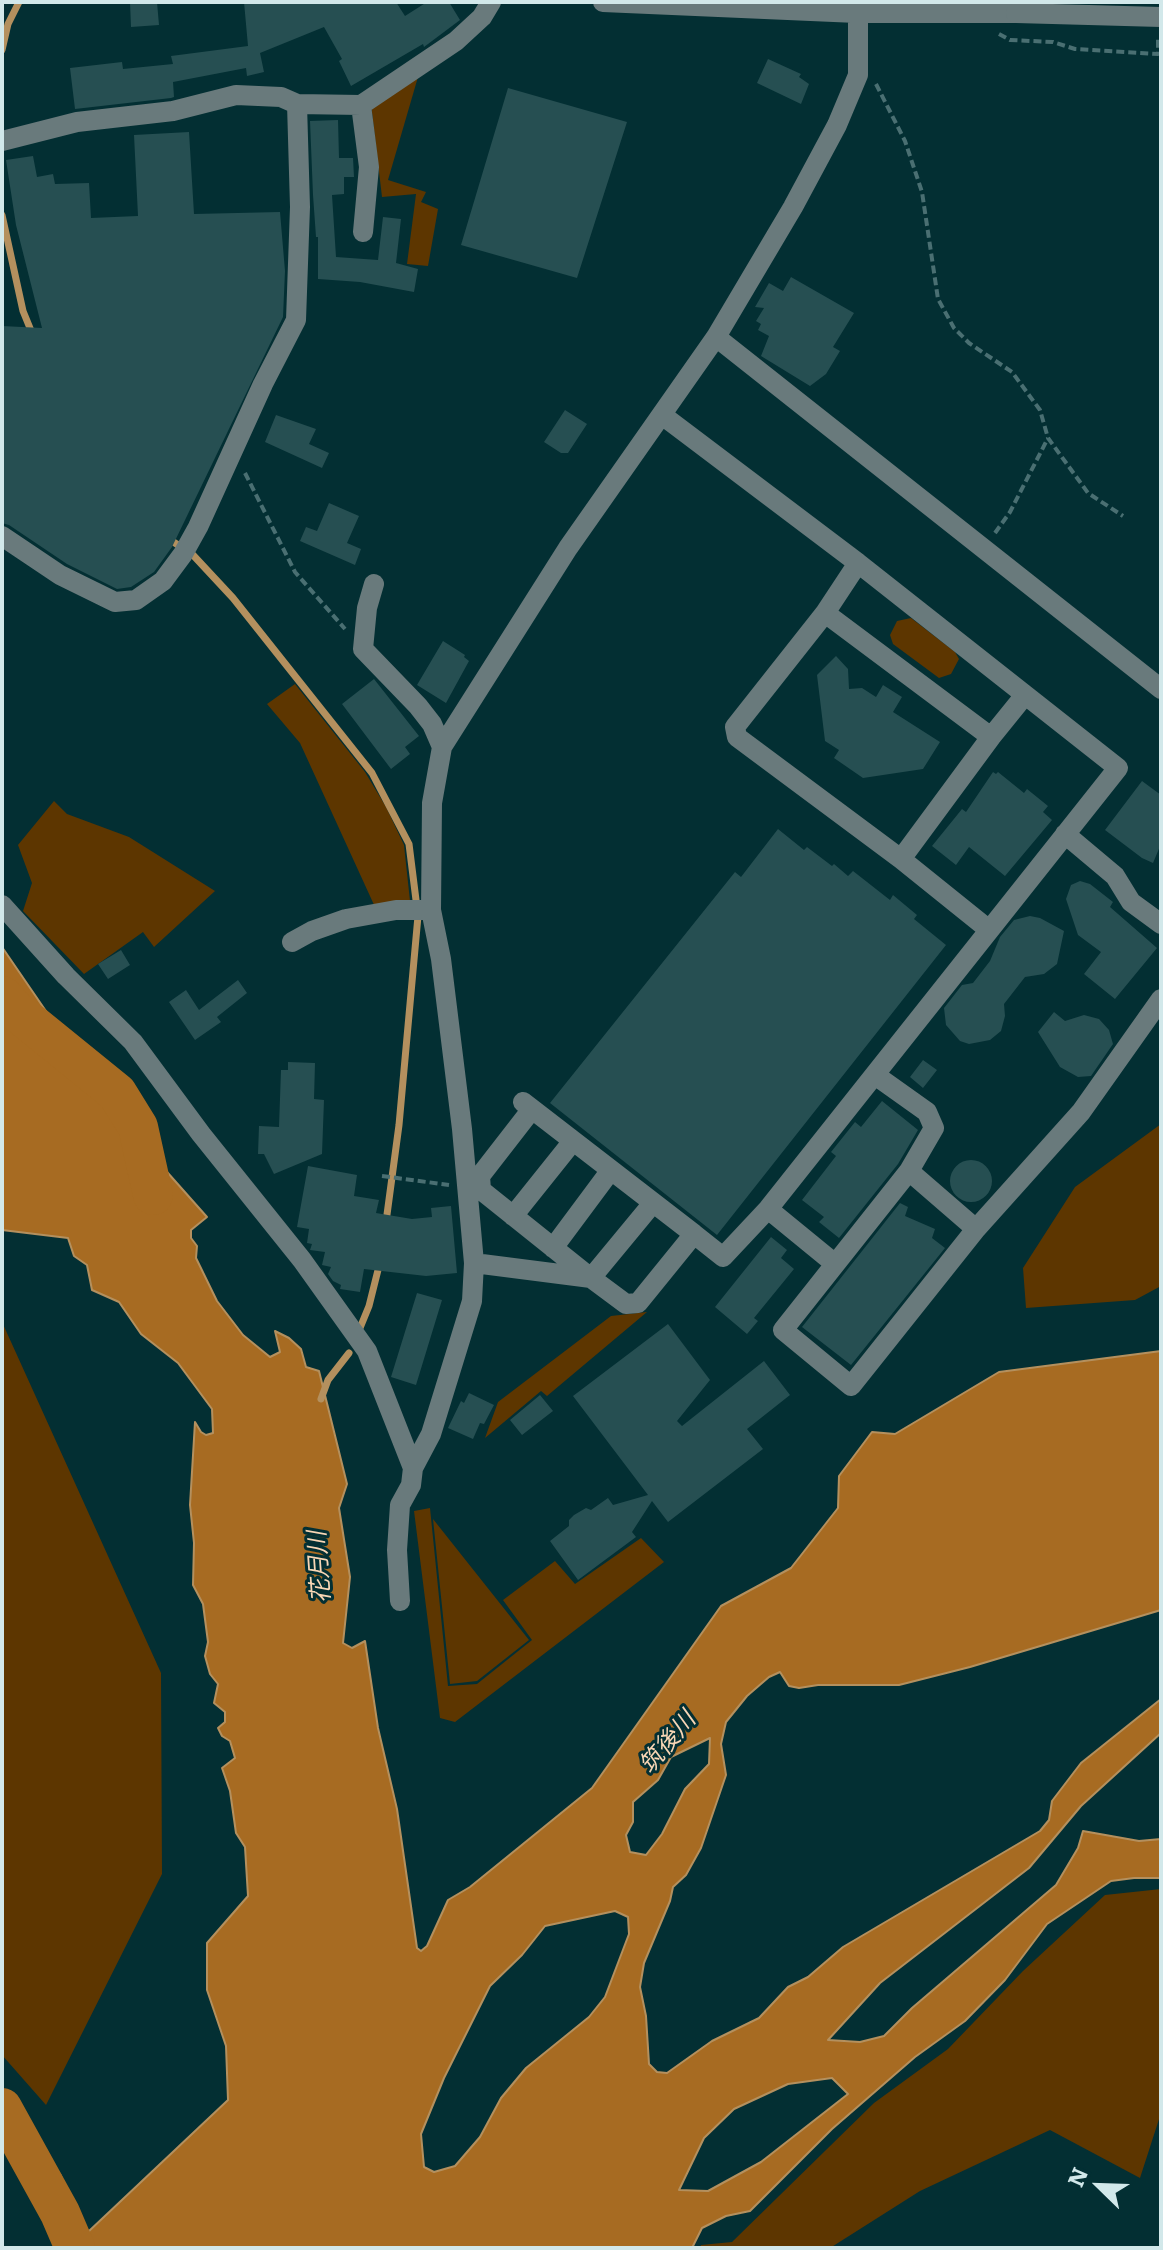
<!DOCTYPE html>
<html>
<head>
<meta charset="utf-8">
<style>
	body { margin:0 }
	#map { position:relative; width:1163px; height:2250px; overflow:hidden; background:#032f33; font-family:Literata,serif }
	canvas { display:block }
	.frame { position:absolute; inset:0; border:4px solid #d2e8ea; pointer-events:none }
	.north { position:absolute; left:1059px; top:2146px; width:80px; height:80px; -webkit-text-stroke:6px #032f33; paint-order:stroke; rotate:293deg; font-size:22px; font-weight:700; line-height:32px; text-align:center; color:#d2e8ea }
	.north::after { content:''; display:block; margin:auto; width:28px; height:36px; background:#d2e8ea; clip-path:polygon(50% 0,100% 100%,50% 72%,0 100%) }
</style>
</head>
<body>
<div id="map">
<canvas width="1163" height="2250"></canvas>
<div class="frame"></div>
<div class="north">N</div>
</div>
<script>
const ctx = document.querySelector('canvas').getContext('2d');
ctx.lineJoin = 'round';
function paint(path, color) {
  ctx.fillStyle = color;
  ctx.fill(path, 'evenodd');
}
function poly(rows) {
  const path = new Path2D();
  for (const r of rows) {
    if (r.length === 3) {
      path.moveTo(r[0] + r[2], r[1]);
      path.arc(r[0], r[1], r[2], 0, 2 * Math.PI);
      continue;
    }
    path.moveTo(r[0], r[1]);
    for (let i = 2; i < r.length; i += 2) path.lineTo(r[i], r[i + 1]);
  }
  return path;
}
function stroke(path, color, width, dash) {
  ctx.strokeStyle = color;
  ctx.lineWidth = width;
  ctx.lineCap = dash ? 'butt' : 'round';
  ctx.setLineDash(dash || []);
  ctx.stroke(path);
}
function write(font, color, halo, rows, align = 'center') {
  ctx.font = font + ' Literata,"Noto Sans JP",serif';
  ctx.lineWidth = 6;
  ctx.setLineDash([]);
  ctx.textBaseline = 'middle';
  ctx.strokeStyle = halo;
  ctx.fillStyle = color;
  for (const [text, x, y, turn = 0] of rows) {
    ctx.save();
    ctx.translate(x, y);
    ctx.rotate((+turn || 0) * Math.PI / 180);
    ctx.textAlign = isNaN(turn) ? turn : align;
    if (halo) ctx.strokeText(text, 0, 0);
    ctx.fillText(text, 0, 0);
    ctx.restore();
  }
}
paint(poly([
	[418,77,388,180,426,192,421,202,438,209,428,266,407,264,416,194,382,197,371,104],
	[911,618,955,652,959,659,951,674,939,678,893,644,890,635,897,621],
	[295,684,365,772,386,807,404,845,410,901,375,907,300,743,267,704],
	[54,801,67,814,129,837,215,891,154,947,143,932,84,974,23,911,32,883,18,845],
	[1161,1124,1161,1286,1135,1300,1026,1308,1023,1268,1075,1187],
	[647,1312,547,1396,541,1391,485,1438,498,1402,611,1316],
	[2,1322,161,1673,162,1874,46,2105,2,2055],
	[430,1508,448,1686,477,1684,532,1640,503,1600,555,1561,575,1584,641,1538,664,1562,455,1722,440,1718,414,1511],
	[433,1519,529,1640,477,1681,450,1684],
	[1161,1889,1161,2113,1140,2178,1050,2130,920,2191,830,2248,700,2248,701,2245,732,2242,874,2103,948,2049,1023,1971,1105,1895]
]), '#5d3600');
const water = poly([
	[2,947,120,1119,207,1217,191,1230,191,1238,197,1246,196,1258,217,1301,243,1335,270,1357,280,1352,275,1331,289,1338,301,1349,306,1367,319,1371,347,1484,339,1508,350,1577,343,1643,352,1648,365,1641,378,1728,397,1809,417,1948,421,1951,427,1946,448,1900,470,1887,592,1788,721,1606,791,1568,838,1508,839,1476,872,1432,895,1434,999,1372,1161,1351,1161,1610,970,1667,899,1685,818,1685,799,1688,789,1686,780,1672,769,1677,747,1696,726,1722,721,1744,726,1775,701,1848,686,1875,673,1887,670,1901,644,1963,640,1987,646,2016,649,2064,657,2072,667,2073,712,2041,759,2018,788,1987,808,1977,843,1947,1040,1831,1049,1820,1052,1801,1081,1763,1161,1699,1161,1733,1081,1806,1029,1868,880,1983,828,2040,860,2042,884,2036,912,2008,1056,1885,1078,1848,1083,1831,1139,1841,1161,1839,1161,1878,1134,1878,1111,1881,1047,1924,1005,1980,965,2021,915,2057,832,2129,750,2211,726,2216,702,2228,692,2248,71,2248,228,2100,226,2046,207,1990,207,1943,248,1896,245,1847,236,1833,230,1791,222,1768,235,1758,230,1741,222,1736,218,1728,225,1722,225,1712,214,1703,218,1684,210,1674,205,1656,208,1642,203,1604,193,1585,194,1543,190,1505,195,1422,201,1432,206,1435,213,1433,212,1409,178,1363,141,1334,119,1302,92,1290,87,1265,74,1256,68,1238,2,1230,2,947],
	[710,1738,709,1764,685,1789,662,1834,646,1855,630,1852,626,1835,633,1822,633,1802,658,1780,671,1757,710,1738],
	[615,1911,628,1917,629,1934,605,1997,589,2017,526,2068,501,2098,480,2137,455,2166,434,2172,424,2167,421,2134,444,2078,490,1986,522,1955,545,1926,615,1911],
	[832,2078,848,2094,761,2162,708,2191,679,2190,704,2138,734,2109,788,2084,832,2078],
	[2,2098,24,2139,48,2159,60,2174,71,2201,72,2213,69,2215,63,2207,47,2171,2,2128,2,2098]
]);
paint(water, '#a76b22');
stroke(water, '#b4905e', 2);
stroke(poly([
	[2,50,8,24,19,2],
	[2,215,23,311,32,333],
	[166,537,193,555,233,598,372,773,409,844,418,916,399,1125,386,1222],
	[360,1328,369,1306,380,1262],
	[321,1399,328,1380,349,1353]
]), '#b4905e', 7);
stroke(poly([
	[2,996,16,1011,117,1093,138,1127,153,1195],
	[2,2108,60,2213,75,2248]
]), '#a76b22', 40);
paint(poly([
	[130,2,157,2,159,25,131,27],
	[244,2,396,2,405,16,427,2,449,2,460,20,424,47,423,44,351,86,339,61,342,59,324,27,260,53,264,72,247,76,246,68,173,82,174,97,171,98,75,109,70,68,122,62,123,69,173,64,171,56,248,46],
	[768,59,801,74,799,77,809,84,801,104,757,83],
	[508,88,627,122,577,278,461,245],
	[338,120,339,158,353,158,354,177,344,177,344,194,332,195,336,257,378,260,383,217,401,219,396,263,418,269,414,292,360,282,318,279,318,237,316,237,313,195,310,121],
	[189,132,194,214,280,212,285,271,283,317,172,547,154,572,131,587,117,589,67,564,9,525,2,523,2,326,42,328,16,225,6,160,33,156,37,177,53,174,55,184,89,183,91,218,138,216,134,135],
	[791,277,854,313,833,347,840,351,826,374,810,386,761,356,769,336,758,330,761,324,756,321,764,308,755,307,769,283,783,291],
	[565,410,587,424,568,453,561,453,544,442],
	[276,415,316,429,309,444,329,453,322,468,265,442],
	[329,503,359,516,347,543,361,549,355,565,300,541,306,527,317,531],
	[443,641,465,655,464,657,469,661,446,703,417,685],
	[836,656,848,669,849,689,862,688,876,697,883,685,902,697,893,712,940,742,923,769,863,778,834,758,839,750,825,741,817,675],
	[374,679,419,736,405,747,410,754,391,769,342,704],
	[993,772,996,774,998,772,1024,793,1027,789,1048,806,1043,812,1052,820,1005,876,969,847,956,865,932,846,962,809,966,812],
	[1142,781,1161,795,1161,844,1153,863,1142,858,1105,830],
	[778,829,804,850,807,847,832,866,834,864,848,876,853,871,890,900,893,895,917,915,914,919,946,945,717,1235,550,1103,735,872,741,877],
	[1080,881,1090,884,1113,902,1110,907,1157,948,1115,999,1084,974,1101,952,1078,935,1066,899,1071,885],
	[1030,916,1040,918,1064,931,1057,964,1044,974,1025,977,1004,1004,1005,1016,1001,1031,990,1040,969,1044,960,1041,946,1025,944,1008,962,985,973,983,990,961,1000,937,1014,920],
	[121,950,130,965,108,979,98,964],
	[238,980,247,993,217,1017,221,1022,195,1040,169,1002,186,990,199,1010],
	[1054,1012,1065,1021,1084,1015,1099,1019,1109,1030,1113,1044,1091,1076,1078,1077,1060,1067,1038,1032],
	[923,1060,937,1070,923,1088,910,1077],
	[288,1062,315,1063,314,1099,324,1100,322,1154,274,1174,264,1154,258,1154,259,1126,279,1127,281,1070,288,1070],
	[882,1101,918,1130,898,1164,839,1238,819,1222,824,1217,802,1200,836,1156,831,1152,855,1122,861,1127],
	[971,1181,21],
	[308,1166,357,1175,354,1196,379,1200,376,1213,412,1219,432,1217,431,1208,451,1206,457,1273,426,1276,364,1269,360,1292,340,1289,341,1285,333,1281,328,1274,331,1267,322,1265,325,1252,310,1250,312,1244,307,1243,309,1229,297,1227],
	[900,1203,908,1207,905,1216,935,1229,932,1238,945,1248,851,1365,802,1327],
	[771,1237,787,1250,781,1258,794,1269,754,1318,758,1321,747,1334,715,1307],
	[417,1293,442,1300,416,1385,391,1377],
	[668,1324,710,1380,677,1421,682,1426,764,1361,790,1395,747,1429,763,1449,668,1522,652,1501,632,1532,636,1537,578,1580,550,1541,569,1526,569,1520,574,1515,586,1508,591,1510,608,1498,613,1505,648,1495,573,1396],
	[469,1393,494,1405,484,1424,480,1423,473,1439,448,1428,461,1401,464,1403],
	[540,1395,553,1411,522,1435,510,1420]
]), '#264f52');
stroke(poly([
	[999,34,1010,40,1053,42,1075,49,1158,54,1158,36],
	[876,84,905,141,922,192,938,299,954,328,969,343,1012,372,1040,410,1048,438,1088,493,1123,516],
	[245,473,295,572,345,629],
	[995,533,1010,512,1048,438],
	[382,1176,449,1185]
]), '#4a6f72', 4, [8, 4]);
stroke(poly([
	[603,2,857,13,1016,13],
	[361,105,369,167,363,232],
	[2,141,77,122,173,111,236,95,281,97,297,104,361,105,456,41,482,17,491,2],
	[716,337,1161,689],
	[662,415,858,563,825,613,735,727,737,737,901,859,988,929],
	[2,536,60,575,115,602,136,600,163,581,183,554,198,527,263,384,296,320,300,207,297,104],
	[374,584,367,608,363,649,418,706,432,724,442,747],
	[825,613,991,737,901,859],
	[991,737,1025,695],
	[1065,834,1115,876,1131,902,1161,924],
	[2,905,66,976,133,1042,201,1134,302,1260,367,1351,413,1468],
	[292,942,312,931,346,919,396,910,431,910],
	[875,1075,927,1112,934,1128,909,1171,783,1330,851,1386,976,1229,1081,1112,1161,999],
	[523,1102,694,1234],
	[532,1109,480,1176,481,1190,591,1278,653,1203],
	[909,1171,976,1229],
	[768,1209,834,1263],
	[513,1216,573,1141],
	[553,1248,611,1170],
	[474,1263,591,1278,626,1304,638,1303,694,1234,723,1257,768,1209,1118,768,858,563],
	[400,1601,397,1550,400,1505,411,1485,413,1468,431,1434,472,1301,474,1263,462,1129,441,959,431,910,432,803,442,747,568,548,716,337,793,207,837,125,858,75,858,2]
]), '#697a7c', 20);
stroke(poly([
	[1016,13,1161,17]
]), '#697a7c', 20);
write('italic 24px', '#f8d6b5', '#032f33', [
	["花月川",320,1567,-94],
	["筑後川",668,1743,-50]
]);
</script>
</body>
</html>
